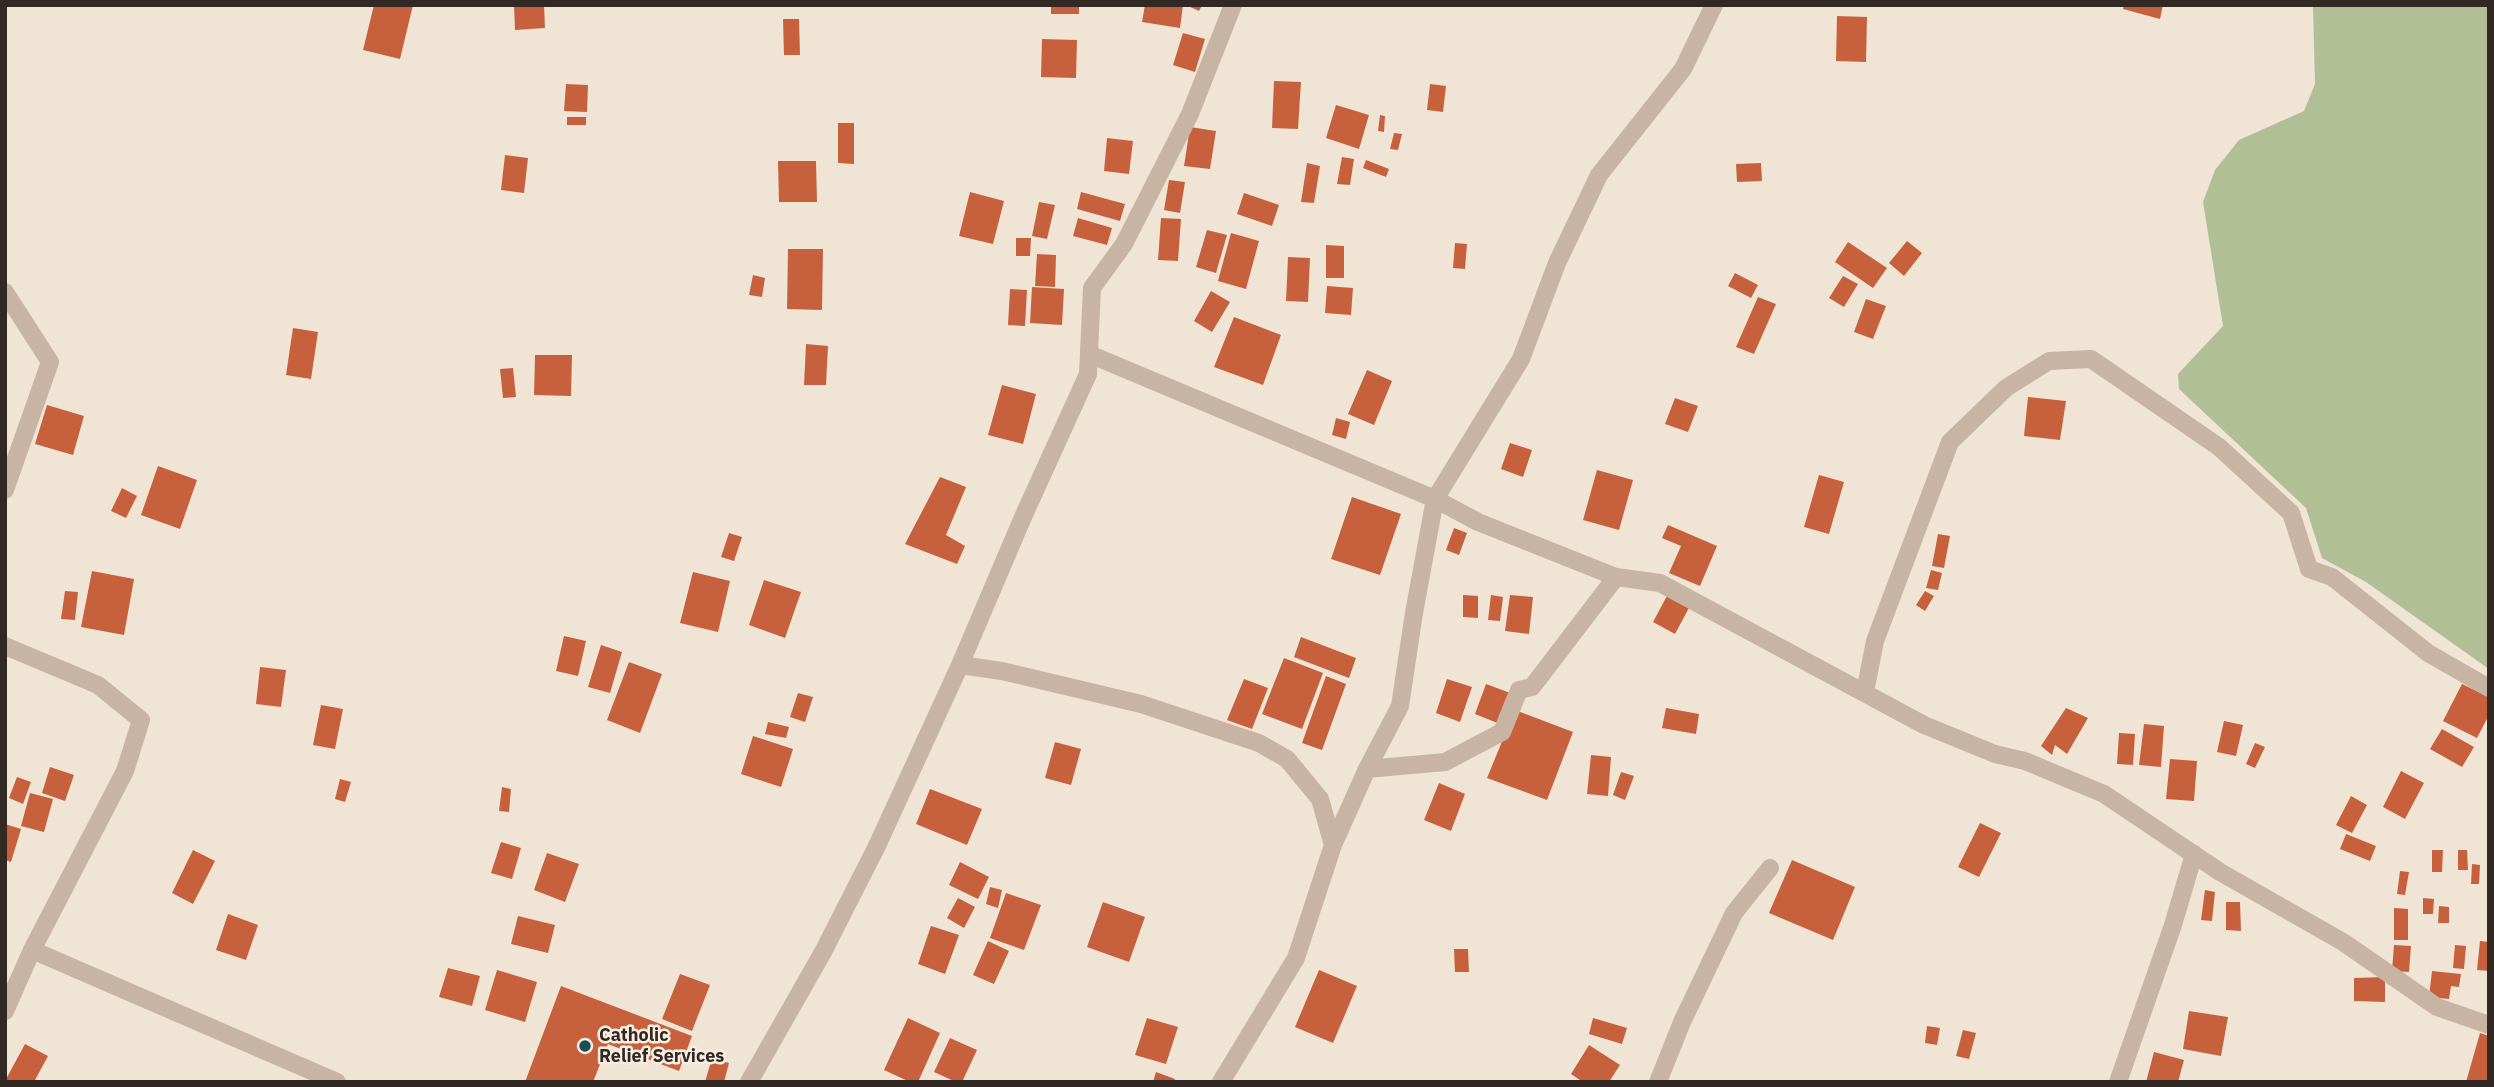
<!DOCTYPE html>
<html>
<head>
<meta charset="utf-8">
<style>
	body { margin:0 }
	#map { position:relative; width:2494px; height:1087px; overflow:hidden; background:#f0e4d5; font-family:"IBM Plex Sans",sans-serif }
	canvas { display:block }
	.frame { position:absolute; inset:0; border:7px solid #322924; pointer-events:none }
</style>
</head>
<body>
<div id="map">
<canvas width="2494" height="1087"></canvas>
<div class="frame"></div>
</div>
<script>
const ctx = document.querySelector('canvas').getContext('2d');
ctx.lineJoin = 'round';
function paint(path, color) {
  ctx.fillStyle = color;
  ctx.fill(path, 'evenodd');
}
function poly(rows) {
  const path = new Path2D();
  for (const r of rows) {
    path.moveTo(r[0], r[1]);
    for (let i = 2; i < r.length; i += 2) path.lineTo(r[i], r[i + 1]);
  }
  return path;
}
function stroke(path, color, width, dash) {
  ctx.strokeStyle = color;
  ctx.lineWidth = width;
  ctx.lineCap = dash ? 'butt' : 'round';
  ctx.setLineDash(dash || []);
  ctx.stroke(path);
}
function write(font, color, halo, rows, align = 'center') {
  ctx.font = font + ' "IBM Plex Sans",sans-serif';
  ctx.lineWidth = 5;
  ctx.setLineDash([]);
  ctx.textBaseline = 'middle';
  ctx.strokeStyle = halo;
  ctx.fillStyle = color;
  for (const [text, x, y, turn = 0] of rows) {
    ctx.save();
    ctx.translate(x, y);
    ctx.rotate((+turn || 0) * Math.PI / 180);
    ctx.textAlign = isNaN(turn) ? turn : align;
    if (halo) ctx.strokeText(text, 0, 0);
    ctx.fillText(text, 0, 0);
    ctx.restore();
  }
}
paint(poly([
	[2313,5,2489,5,2489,669,2366,582,2322,558,2306,508,2179,389,2178,374,2223,326,2203,202,2215,170,2239,140,2304,111,2315,84]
]), '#b0bf96');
paint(poly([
	[374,5,413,5,400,59,363,50],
	[514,5,544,5,545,28,515,30],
	[1051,5,1079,5,1079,14,1051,14],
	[1145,5,1183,5,1180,28,1142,22],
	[1186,5,1202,5,1199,11],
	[2124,5,2163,5,2160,19,2123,9],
	[1837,16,1867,17,1866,62,1836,61],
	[783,19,799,19,800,55,784,55],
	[1183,33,1205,39,1195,72,1173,65],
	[1042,39,1077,40,1076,78,1041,77],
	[1274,81,1301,82,1298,129,1272,128],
	[566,84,588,85,587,112,564,111],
	[1430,84,1446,86,1443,112,1427,110],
	[1336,105,1369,115,1359,149,1326,138],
	[1380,115,1385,116,1384,132,1378,131],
	[567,117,586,117,586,125,567,125],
	[838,123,854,123,854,164,838,163],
	[1190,127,1216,131,1210,169,1184,166],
	[1394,133,1402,134,1398,150,1390,149],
	[1107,138,1133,141,1129,174,1104,171],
	[505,155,528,158,524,193,501,190],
	[1342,157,1354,159,1350,185,1337,184],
	[1366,160,1389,169,1386,177,1363,168],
	[778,161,816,161,817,202,779,202],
	[1307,163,1320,166,1314,203,1301,202],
	[1761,163,1762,181,1737,182,1736,164],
	[1169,180,1185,182,1180,213,1164,210],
	[970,192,1004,201,993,244,959,236],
	[1081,192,1125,204,1120,221,1077,209],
	[1244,193,1279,205,1272,226,1237,214],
	[1039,202,1055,205,1047,239,1032,236],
	[1078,218,1112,228,1107,245,1073,236],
	[1161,218,1181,219,1178,261,1158,260],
	[1207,230,1227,235,1216,273,1196,267],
	[1231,233,1259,241,1246,289,1218,281],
	[1016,238,1031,238,1030,256,1016,256],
	[1907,241,1922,253,1904,276,1889,263],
	[1848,242,1887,268,1873,288,1835,262],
	[1455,243,1467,244,1465,269,1453,268],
	[1326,245,1344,246,1344,278,1326,278],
	[788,249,823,249,822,310,787,309],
	[1037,254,1056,255,1055,287,1035,286],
	[1288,257,1310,258,1308,302,1286,301],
	[1735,273,1758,285,1751,298,1728,286],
	[753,275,765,278,762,297,749,295],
	[1843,276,1858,284,1844,307,1829,298],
	[1327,286,1353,288,1351,315,1325,313],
	[1032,287,1064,289,1062,325,1030,323],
	[1010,289,1027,290,1025,326,1008,325],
	[1211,291,1230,302,1212,332,1194,321],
	[1758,297,1776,304,1754,354,1736,347],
	[1866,299,1886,306,1873,339,1854,332],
	[1234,317,1281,335,1263,385,1214,367],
	[293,328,318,332,311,379,286,375],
	[806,344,828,346,826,385,804,385],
	[535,355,572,355,571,396,534,395],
	[513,368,516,397,503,398,500,369],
	[1367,370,1392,381,1374,425,1348,414],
	[1002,385,1036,394,1023,444,988,435],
	[2028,397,2066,401,2060,440,2024,436],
	[1675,398,1698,406,1688,432,1665,424],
	[47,405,84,416,73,455,35,444],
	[1336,418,1350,422,1346,439,1332,435],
	[1510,443,1532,450,1523,477,1501,469],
	[158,466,197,480,180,529,141,515],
	[1597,470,1633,480,1619,530,1583,520],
	[1819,475,1844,482,1829,534,1804,527],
	[940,477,966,487,946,535,965,546,957,564,905,544],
	[122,488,137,496,126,518,111,511],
	[1352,497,1401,514,1380,575,1331,559],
	[1668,525,1717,546,1700,586,1669,573,1681,546,1662,538],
	[1454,528,1467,533,1459,555,1446,550],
	[729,533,742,537,734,561,721,557],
	[1938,534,1950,536,1944,568,1932,566],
	[1931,570,1942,573,1938,590,1926,588],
	[92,571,134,579,124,635,81,627],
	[693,572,730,581,718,632,680,623],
	[764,580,801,592,785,638,749,625],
	[65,591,78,592,75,620,61,619],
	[1925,591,1934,596,1925,611,1916,605],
	[1668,594,1690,606,1675,634,1653,622],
	[1463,595,1478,596,1478,618,1463,617],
	[1491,595,1503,597,1500,621,1488,620],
	[1510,595,1533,597,1529,634,1505,631],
	[564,636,586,641,578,676,556,671],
	[1301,637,1356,658,1349,678,1294,657],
	[601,645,622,652,610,693,588,687],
	[1284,658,1323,673,1302,729,1262,714],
	[629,662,662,674,640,733,607,720],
	[260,667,286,670,281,707,256,704],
	[1326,676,1346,684,1322,750,1302,743],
	[1244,679,1268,688,1252,729,1227,720],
	[1447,679,1472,687,1460,722,1436,713],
	[1486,684,1513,694,1500,724,1475,714],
	[2462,684,2489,697,2489,715,2477,738,2443,721],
	[798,693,813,697,805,722,790,717],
	[321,705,343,709,335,749,313,745],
	[1666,708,1699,714,1696,734,1662,728],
	[2066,708,2088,718,2067,754,2055,745,2052,755,2041,746],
	[1515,710,1573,732,1547,800,1487,778],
	[2224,721,2243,725,2236,756,2217,752],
	[768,722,789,727,786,738,765,734],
	[2144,724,2164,726,2161,767,2139,765],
	[2442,729,2474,747,2462,767,2430,749],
	[2119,733,2135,734,2133,765,2117,764],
	[753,736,793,749,781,787,741,774],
	[1055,742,1081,749,1071,785,1045,778],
	[2255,743,2265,747,2255,768,2246,764],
	[1591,755,1611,757,1608,796,1587,794],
	[2170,759,2197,761,2194,801,2166,799],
	[50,767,74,775,65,801,42,793],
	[2401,771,2424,783,2405,819,2383,807],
	[1621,772,1634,776,1625,800,1613,795],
	[17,777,31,782,23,804,9,798],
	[340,779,351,782,345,802,335,799],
	[1439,783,1465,794,1451,831,1424,820],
	[502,787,511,789,509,812,499,811],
	[930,789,982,809,967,845,916,824],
	[30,793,53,799,44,832,21,826],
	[2351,796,2367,805,2352,833,2336,825],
	[1980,823,2001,833,1979,877,1958,867],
	[5,824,21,829,11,862,5,860],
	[2346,834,2376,846,2370,861,2340,849],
	[501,842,521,848,512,879,491,873],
	[193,850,215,861,193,904,172,893],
	[2432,850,2443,850,2442,872,2432,872],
	[2458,850,2467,850,2468,870,2458,870],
	[547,853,579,864,565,902,534,890],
	[1792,860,1855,887,1833,940,1769,913],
	[960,862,989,877,978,899,949,885],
	[2472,864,2480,865,2479,884,2471,884],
	[2400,871,2409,872,2405,895,2397,894],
	[990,887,1002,890,998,908,986,904],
	[2205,890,2215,892,2212,921,2201,920],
	[1006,893,1041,905,1024,950,990,938],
	[958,898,975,907,964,928,947,918],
	[2423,898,2434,899,2433,914,2423,914],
	[1103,902,1145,917,1129,962,1087,947],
	[2226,902,2240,902,2241,931,2226,930],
	[2439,906,2449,907,2449,923,2438,923],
	[2394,908,2408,909,2408,940,2394,940],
	[228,914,258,925,246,960,216,950],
	[518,916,555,925,548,953,511,944],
	[931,926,959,935,945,974,918,964],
	[988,941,1009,951,994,984,973,975],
	[2480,941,2489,942,2489,971,2477,970],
	[2394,945,2411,946,2409,972,2392,971],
	[2455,945,2466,946,2464,969,2453,968],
	[1454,949,1468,949,1469,972,1455,972],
	[448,968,480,976,472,1006,439,997],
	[497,970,537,982,525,1022,485,1010],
	[1319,970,1357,986,1333,1043,1295,1027],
	[2432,971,2461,974,2459,987,2451,986,2449,999,2429,997],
	[680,974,710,985,692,1031,662,1019],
	[2385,977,2385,1002,2354,1001,2354,978],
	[561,986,692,1036,679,1071,608,1044,593,1082,525,1082],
	[2189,1011,2228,1017,2221,1056,2183,1049],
	[908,1018,940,1033,918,1082,910,1082,884,1070],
	[1147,1018,1178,1027,1166,1064,1135,1055],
	[1593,1018,1627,1028,1622,1044,1589,1034],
	[1927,1026,1940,1028,1937,1045,1925,1043],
	[1963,1030,1976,1033,1969,1059,1956,1056],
	[2480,1033,2489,1036,2489,1082,2466,1082],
	[950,1038,977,1050,962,1082,956,1082,934,1072],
	[25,1044,48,1056,34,1082,7,1082,5,1081],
	[1589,1045,1620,1065,1609,1082,1583,1082,1571,1074],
	[2154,1052,2184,1060,2178,1082,2146,1082],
	[712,1058,729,1063,724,1082,705,1082],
	[1156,1072,1175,1079,1174,1082,1153,1082]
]), '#c7613d');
stroke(poly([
	[5,292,50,362,5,490],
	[1089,354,1435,499,1478,522,1616,577,1660,583,1924,725,1995,754,2025,761,2104,794,2220,872,2343,942,2437,1007,2489,1025],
	[5,646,98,685,141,720,125,771,32,950,5,1011],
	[960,665,1002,671,1141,704,1259,743,1287,759,1320,799,1333,845,1296,958,1221,1082],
	[1865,692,1875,641,1950,442,2006,388,2049,361,2091,359,2219,447,2291,513,2309,569,2332,577,2428,653,2489,688],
	[1367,769,1445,762,1502,732,1519,690,1532,687,1616,577],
	[1333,845,1367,769,1400,706,1414,613,1435,499,1521,359,1557,263,1599,175,1683,69,1714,5],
	[32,950,337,1082],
	[749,1082,823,952,876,848,960,665,1023,517,1088,374,1092,288,1124,244,1190,114,1233,5],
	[1658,1082,1682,1022,1734,913,1770,868],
	[2118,1082,2173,925,2194,854]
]), '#c8b4a2', 18);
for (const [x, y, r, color] of [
	[585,1046,7,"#1a4f54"]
]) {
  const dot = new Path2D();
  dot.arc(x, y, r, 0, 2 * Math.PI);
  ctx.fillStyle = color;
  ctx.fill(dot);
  stroke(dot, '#f8eee1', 2.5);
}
write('bold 18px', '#322924', '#f8eee1', [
	["Catholic",599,1036],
	["Relief Services",599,1057]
], 'left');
</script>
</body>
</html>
